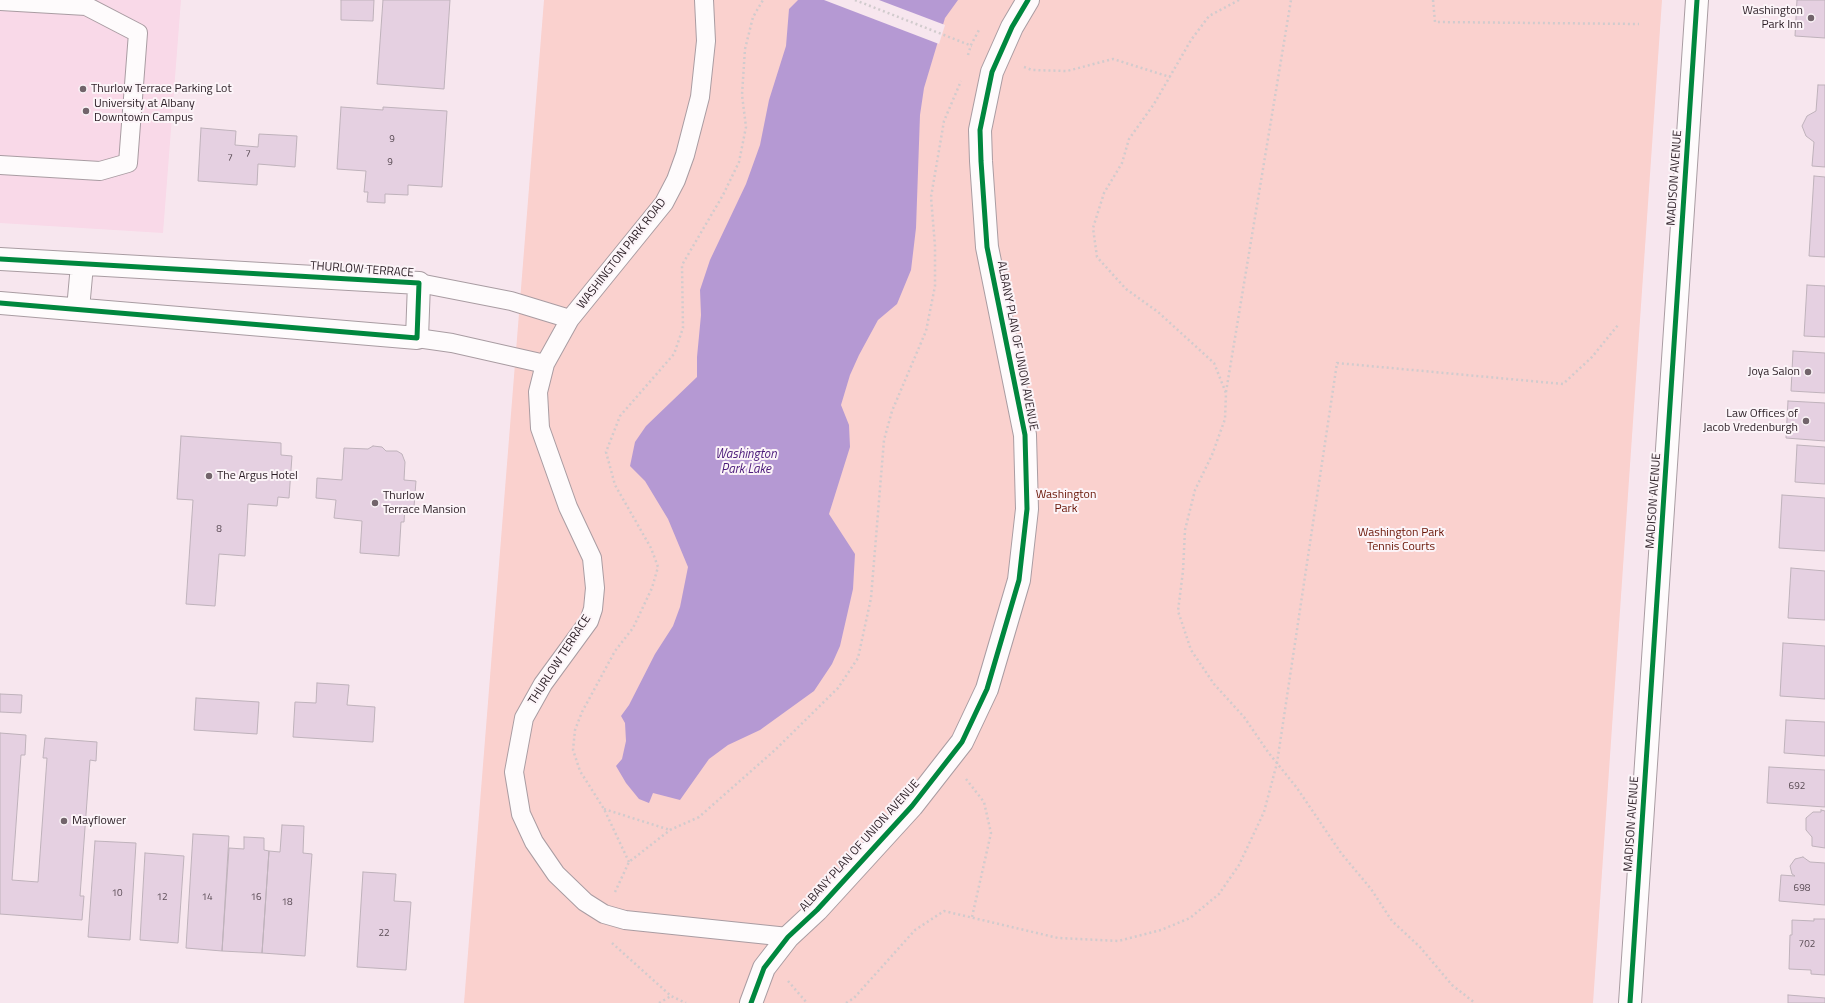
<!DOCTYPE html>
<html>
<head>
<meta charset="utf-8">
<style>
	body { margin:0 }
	canvas { display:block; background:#f7e6ee }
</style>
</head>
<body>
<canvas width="1825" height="1003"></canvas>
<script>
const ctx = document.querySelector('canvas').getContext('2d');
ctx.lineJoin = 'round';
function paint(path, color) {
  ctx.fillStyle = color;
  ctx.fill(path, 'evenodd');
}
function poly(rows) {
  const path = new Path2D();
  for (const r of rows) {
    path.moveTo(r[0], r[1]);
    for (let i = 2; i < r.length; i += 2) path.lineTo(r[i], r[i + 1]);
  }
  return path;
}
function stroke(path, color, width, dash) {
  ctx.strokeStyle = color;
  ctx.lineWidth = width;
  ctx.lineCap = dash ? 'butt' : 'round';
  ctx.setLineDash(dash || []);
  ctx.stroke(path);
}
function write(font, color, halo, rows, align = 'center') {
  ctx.font = font + ' "Titillium Web",sans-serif';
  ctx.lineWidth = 4;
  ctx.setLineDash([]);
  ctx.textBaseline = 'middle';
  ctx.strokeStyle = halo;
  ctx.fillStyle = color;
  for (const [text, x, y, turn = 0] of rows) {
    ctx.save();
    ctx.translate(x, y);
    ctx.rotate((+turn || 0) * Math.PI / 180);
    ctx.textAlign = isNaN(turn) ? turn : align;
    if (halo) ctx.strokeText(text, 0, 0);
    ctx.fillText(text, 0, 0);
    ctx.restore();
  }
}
paint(poly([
	[0,0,181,0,163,233,0,223]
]), '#f9d9e8');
paint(poly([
	[544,0,1662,0,1593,1003,464,1003]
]), '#fad1ce');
paint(poly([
	[798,0,958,0,945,18,924,88,920,115,916,228,911,270,897,304,878,320,859,355,850,375,841,405,849,425,850,447,829,514,855,554,853,589,840,646,832,664,814,691,760,730,728,745,709,759,680,800,653,793,649,803,639,799,626,783,616,766,622,759,626,741,625,723,621,716,629,705,655,654,673,626,680,607,688,567,668,519,645,481,630,466,635,442,646,426,697,377,697,357,701,315,700,290,710,260,746,184,760,145,769,100,786,46,789,9]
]), '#b599d3');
paint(poly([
	[824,0,879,0,945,25,939,44]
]), '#f7e6ee');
const building = poly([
	[341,0,374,0,373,21,341,20,341,0],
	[383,0,450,0,444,89,377,84,383,0],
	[1797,0,1825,0,1825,38,1795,36,1797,0],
	[1818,85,1825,85,1825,167,1812,166,1814,142,1806,136,1802,126,1807,116,1816,111,1818,85],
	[341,107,383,110,383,107,447,111,442,187,408,185,408,195,385,194,385,203,367,202,368,192,364,192,366,171,337,169,341,107],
	[201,128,236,131,235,145,258,147,259,134,297,136,295,167,258,164,257,185,198,181,201,128],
	[1814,176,1825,177,1825,257,1809,256,1814,176],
	[1807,285,1825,286,1825,337,1804,336,1807,285],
	[1793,351,1825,353,1825,393,1791,391,1793,351],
	[1788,401,1825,403,1825,441,1786,438,1788,401],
	[181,436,281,443,281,455,292,456,289,498,278,497,277,506,248,504,245,556,219,554,215,606,186,604,193,500,177,499,181,436],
	[1797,445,1825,447,1825,484,1795,482,1797,445],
	[373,446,382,447,386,451,397,451,402,454,405,462,404,480,416,481,414,507,405,507,404,522,401,522,399,556,360,553,362,521,334,518,336,500,316,498,317,478,342,480,344,448,368,449,373,446],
	[1782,495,1825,498,1825,551,1779,548,1782,495],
	[1791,568,1825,571,1825,620,1788,618,1791,568],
	[1783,643,1825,646,1825,699,1780,696,1783,643],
	[317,683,349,685,347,705,375,707,373,742,293,737,295,702,316,703,317,683],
	[0,694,22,695,21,713,0,712,0,694],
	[196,698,259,702,257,734,194,730,196,698],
	[1786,720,1825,722,1825,756,1784,753,1786,720],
	[0,733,26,735,25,755,21,755,12,880,38,882,47,758,43,758,45,738,97,742,96,761,90,760,80,896,84,896,82,920,0,914,0,733],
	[1769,767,1825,770,1825,807,1767,803,1769,767],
	[1821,810,1825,811,1825,848,1812,846,1812,837,1806,830,1806,818,1813,812,1821,812,1821,810],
	[282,825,304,826,303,853,312,854,305,956,262,953,269,851,280,852,282,825],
	[193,834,229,836,222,951,186,948,193,834],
	[244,837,264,838,264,850,269,851,262,953,222,951,229,848,244,849,244,837],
	[95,841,136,843,130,940,88,937,95,841],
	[145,853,184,856,178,943,140,940,145,853],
	[1803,857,1810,862,1825,863,1825,905,1779,901,1781,875,1795,876,1792,874,1790,866,1795,859,1803,857],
	[363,872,396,874,394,901,411,902,406,970,357,967,363,872],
	[1814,919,1825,919,1825,975,1811,974,1811,970,1789,969,1790,935,1792,935,1792,920,1814,921,1814,919],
	[1788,995,1825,998,1825,1003,1788,1003,1788,995]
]);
paint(building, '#e5d0e1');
stroke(building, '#bfb2bb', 1);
const service = poly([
	[704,0,706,41,700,97,685,155,676,180,664,203,570,319,545,364,538,392,540,428,568,507,592,558,595,588,593,609,589,621,543,684,524,718,514,772,521,814,534,842,556,874,585,902,604,914,625,920,788,937],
	[0,1,86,6,138,33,128,163,100,171,0,165],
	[419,283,511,301,570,319],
	[417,338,452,343,545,364]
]);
const minor = poly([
	[0,259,419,283,417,338,0,303],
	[78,309,82,265],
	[751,1003,764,968,788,937,817,910,912,806,962,742,987,689,1019,580,1027,509,1025,435,987,247,981,161,980,130,992,72,1012,27,1028,0]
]);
const primary = poly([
	[1630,1003,1697,0]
]);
stroke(service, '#a99ca2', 20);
stroke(minor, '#a99ca2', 24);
stroke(primary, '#a99ca2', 24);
stroke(poly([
	[855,0,972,46],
	[1239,0,1209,16,1191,40,1154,104,1129,139,1122,163,1104,193,1093,228,1097,257,1126,289,1158,312,1214,363,1226,393,1225,419,1212,455,1195,490,1185,530,1183,571,1178,611,1191,650,1214,684,1244,717,1268,752,1297,788,1341,853,1371,889,1392,921,1420,947,1452,985,1475,1003],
	[1433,0,1435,22,1639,24],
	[968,55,971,45,980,28],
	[1024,67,1032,70,1067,71,1113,59,1170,77],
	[1226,392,1291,0],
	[966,779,984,802,991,833,972,917],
	[604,809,670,830],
	[629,862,604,809,580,771,573,750,575,730,582,712,615,651,633,628,652,588,658,567,651,548,615,485,606,452,620,416,674,354,683,328,682,265,723,195,739,162,746,127,742,95,745,49,753,17,763,0],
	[615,892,629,862,670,830,699,817,775,750,838,688,858,658,871,598,884,440,892,411,926,331,935,286,935,246,931,197,944,121,961,81],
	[612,943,671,996,686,1003],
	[788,981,807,1003],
	[659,1003,671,996],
	[846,1003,854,998,915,930,944,911,1058,938,1118,941,1161,930,1190,918,1219,894,1239,865,1264,812,1277,763,1337,363,1563,384,1592,357,1618,325]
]), '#d1cbcd', 2.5, [2, 3]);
stroke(service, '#fefbfc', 18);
stroke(minor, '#fefbfc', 22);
stroke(primary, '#fefbfc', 22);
stroke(poly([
	[0,259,419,283,417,338,0,303],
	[751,1003,764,968,788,937,817,910,912,806,962,742,987,689,1019,580,1027,509,1025,435,987,247,981,161,980,130,992,72,1012,27,1028,0],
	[1630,1003,1697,0]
]), '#00873e', 5);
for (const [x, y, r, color] of [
	[1811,18,4,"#72646b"],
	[83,89,4,"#72646b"],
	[86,111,4,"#72646b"],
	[1808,372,4,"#72646b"],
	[1806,421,4,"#72646b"],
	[209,476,4,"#72646b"],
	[375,503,4,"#72646b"],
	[64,821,4,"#72646b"]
]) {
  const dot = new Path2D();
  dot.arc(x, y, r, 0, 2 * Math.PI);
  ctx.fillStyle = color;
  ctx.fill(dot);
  stroke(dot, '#fcf4f8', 1.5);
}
write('10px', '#5a4c55', null, [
	["9",392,140],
	["7",248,155],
	["7",230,159],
	["9",390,163],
	["8",219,530],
	["692",1797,787],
	["698",1802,889],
	["10",117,894],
	["12",162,898],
	["14",207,898],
	["16",256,898],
	["18",287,903],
	["22",384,934],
	["702",1807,945]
]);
write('12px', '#2b1e25', '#fcf4f8', [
	["Washington",1803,11,"right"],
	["Park Inn",1803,25,"right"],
	["Thurlow Terrace Parking Lot",91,89],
	["University at Albany",94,104],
	["Downtown Campus",94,118],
	["Joya Salon",1800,372,"right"],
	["Law Offices of",1798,414,"right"],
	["Jacob Vredenburgh",1798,428,"right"],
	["The Argus Hotel",217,476],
	["Thurlow",383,496],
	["Terrace Mansion",383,510],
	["Mayflower",72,821]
], 'left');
write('12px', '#2b1e25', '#fcf4f8', [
	["MADISON AVENUE",1675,178,-86],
	["WASHINGTON PARK ROAD",622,254,-52],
	["THURLOW TERRACE",362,270,4],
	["ALBANY PLAN OF UNION AVENUE",1017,346,79],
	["MADISON AVENUE",1654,501,-86],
	["THURLOW TERRACE",560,660,-57],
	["MADISON AVENUE",1632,824,-86],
	["ALBANY PLAN OF UNION AVENUE",860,846,-48]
]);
write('12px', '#681304', '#fcf4f8', [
	["Washington",1066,495],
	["Park",1066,509],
	["Washington Park",1401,533],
	["Tennis Courts",1401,547]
]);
write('italic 13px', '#4c1c7b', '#fcf4f8', [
	["Washington",746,455],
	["Park Lake",746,470]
]);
</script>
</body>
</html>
